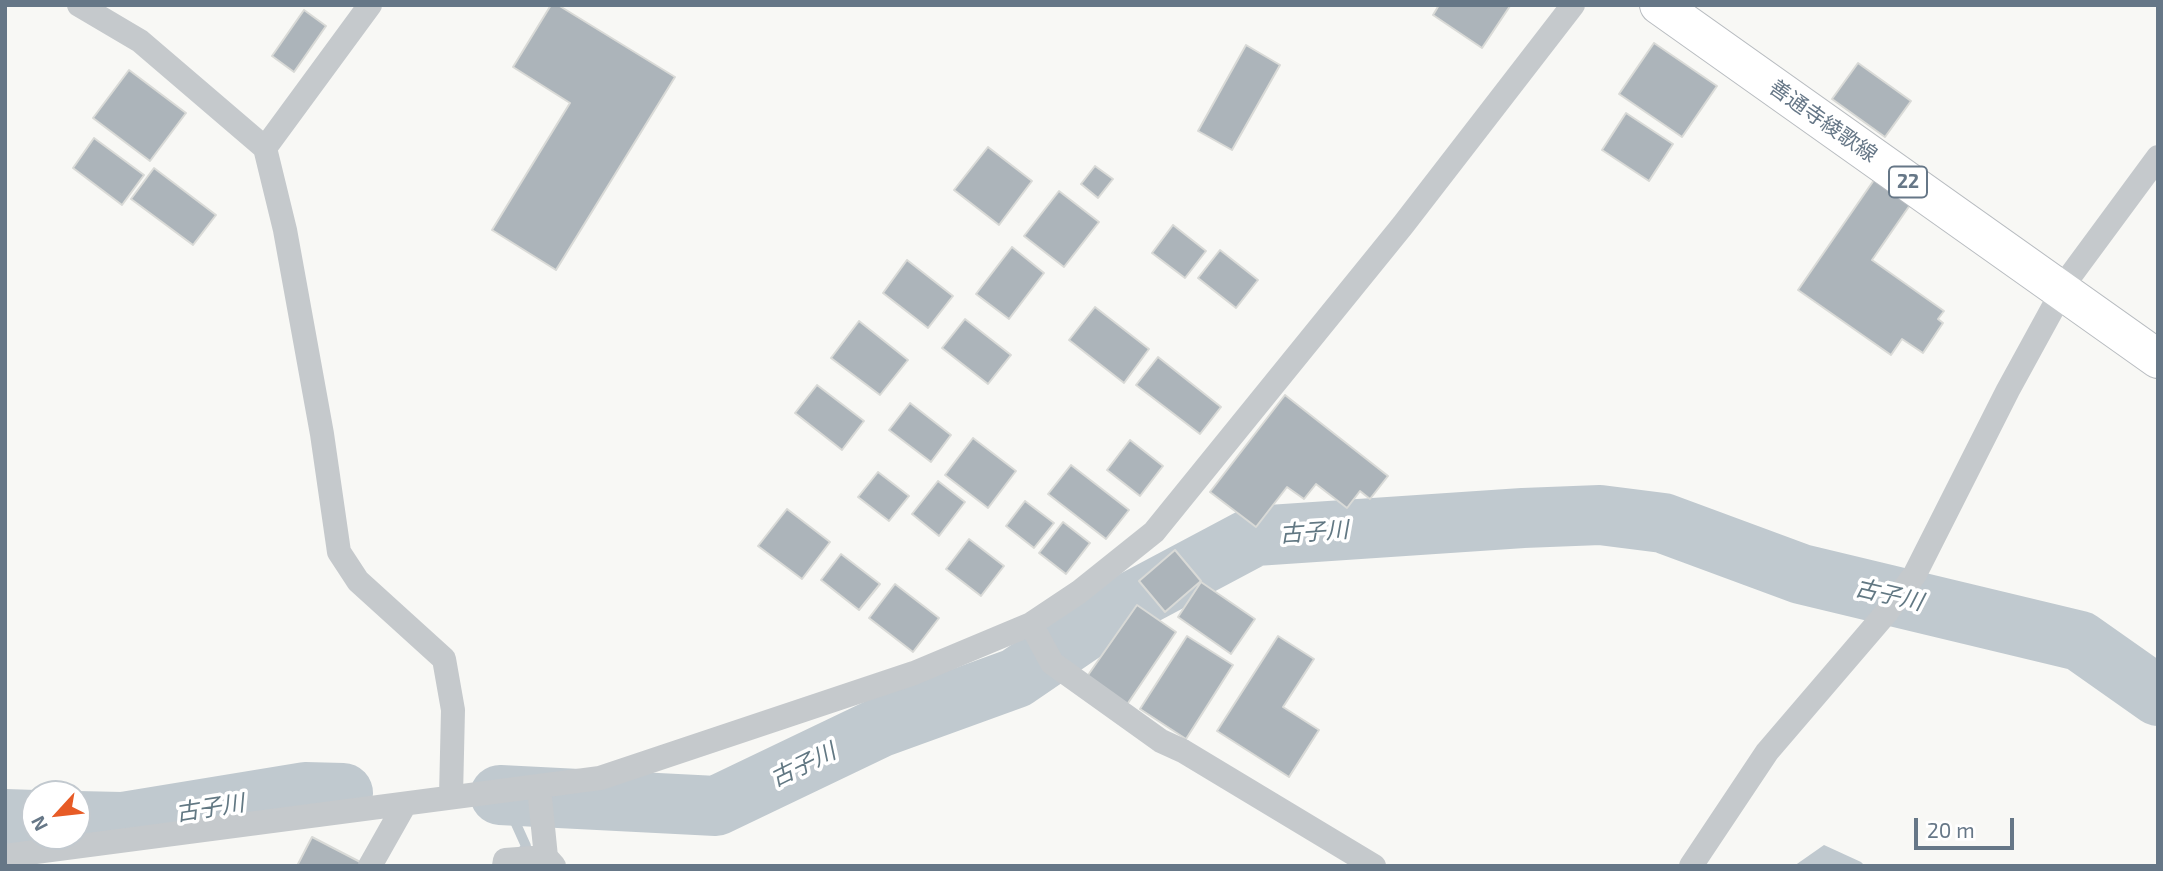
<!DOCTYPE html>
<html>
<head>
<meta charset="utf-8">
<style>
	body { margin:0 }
	#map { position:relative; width:2163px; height:871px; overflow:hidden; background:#f8f8f5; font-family:"Exo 2",sans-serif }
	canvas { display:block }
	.frame { position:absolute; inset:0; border:7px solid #667787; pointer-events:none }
	.north { position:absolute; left:21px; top:780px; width:70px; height:70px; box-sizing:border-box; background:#fff; border:2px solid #c2c9cf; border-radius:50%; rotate:243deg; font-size:19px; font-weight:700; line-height:28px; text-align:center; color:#667787 }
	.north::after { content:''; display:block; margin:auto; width:24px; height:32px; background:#e75b26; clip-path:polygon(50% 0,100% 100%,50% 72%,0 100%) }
	.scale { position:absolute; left:1914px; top:818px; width:100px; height:32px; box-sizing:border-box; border:4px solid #667787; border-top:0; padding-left:9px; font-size:21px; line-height:24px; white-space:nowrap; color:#667787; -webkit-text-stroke:5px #fff; paint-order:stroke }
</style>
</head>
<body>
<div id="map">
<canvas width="2163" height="871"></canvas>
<div class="frame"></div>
<div class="north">N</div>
<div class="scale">20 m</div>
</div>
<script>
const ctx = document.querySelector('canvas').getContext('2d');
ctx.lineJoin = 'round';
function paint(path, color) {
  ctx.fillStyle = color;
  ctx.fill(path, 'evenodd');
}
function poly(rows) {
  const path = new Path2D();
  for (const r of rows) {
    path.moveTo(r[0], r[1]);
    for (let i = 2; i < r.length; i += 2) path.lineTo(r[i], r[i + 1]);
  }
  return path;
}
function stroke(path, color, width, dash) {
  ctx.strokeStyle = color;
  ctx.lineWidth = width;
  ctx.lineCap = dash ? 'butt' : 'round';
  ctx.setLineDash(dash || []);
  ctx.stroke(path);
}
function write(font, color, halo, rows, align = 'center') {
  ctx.font = font + ' "Exo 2","Noto Sans JP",sans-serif';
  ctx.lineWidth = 7;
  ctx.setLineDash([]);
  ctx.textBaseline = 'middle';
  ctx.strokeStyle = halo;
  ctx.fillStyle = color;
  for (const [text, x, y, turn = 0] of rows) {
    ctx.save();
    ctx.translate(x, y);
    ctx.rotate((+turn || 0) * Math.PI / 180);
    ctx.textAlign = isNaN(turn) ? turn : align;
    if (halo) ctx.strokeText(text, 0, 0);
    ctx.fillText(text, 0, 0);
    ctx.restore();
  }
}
paint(poly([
	[1824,845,1861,862,1865,866,1794,866]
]), '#c0c9cf');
stroke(poly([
	[503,795,526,846,519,857]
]), '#c0c9cf', 10);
stroke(poly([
	[500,795,716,806,881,727,1016,678,1114,611,1255,536,1523,518,1600,515,1663,523,1801,574,2080,641,2158,696],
	[5,819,35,820],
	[77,821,122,822,305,792,343,793]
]), '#c0c9cf', 60);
const building = poly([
	[551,5,558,5,675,77,556,270,492,230,570,103,513,67,551,5],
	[1439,5,1508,5,1510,6,1482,48,1433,15,1439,5],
	[304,10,326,26,294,72,272,56,304,10],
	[1654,43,1717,86,1682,137,1619,94,1654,43],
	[1246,45,1280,65,1232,150,1198,131,1246,45],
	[1858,63,1911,101,1885,137,1832,99,1858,63],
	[129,70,186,113,150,161,93,118,129,70],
	[1626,113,1673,144,1649,181,1602,150,1626,113],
	[94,138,144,175,122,205,73,168,94,138],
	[988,147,1032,181,999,225,954,190,988,147],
	[1095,166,1113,179,1098,198,1081,184,1095,166],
	[154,168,216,215,193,245,131,199,154,168],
	[1874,180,1910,205,1872,260,1944,311,1938,319,1943,323,1923,353,1902,339,1891,355,1798,290,1874,180],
	[1059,191,1099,222,1064,267,1024,236,1059,191],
	[1173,225,1206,251,1185,278,1152,253,1173,225],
	[1012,247,1044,273,1009,319,976,294,1012,247],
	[1220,250,1258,280,1236,308,1198,278,1220,250],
	[907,260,953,296,928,328,883,293,907,260],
	[1095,307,1149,349,1124,383,1069,340,1095,307],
	[965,319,1011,355,988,384,942,348,965,319],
	[859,321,908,360,880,395,831,358,859,321],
	[1158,357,1221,407,1200,434,1136,385,1158,357],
	[817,385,864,421,842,450,795,413,817,385],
	[1285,395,1388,476,1370,499,1360,491,1347,508,1316,484,1304,499,1287,487,1256,527,1210,492,1285,395],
	[910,403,951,435,931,462,889,430,910,403],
	[973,438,1016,471,988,508,945,475,973,438],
	[1130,440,1163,466,1140,496,1107,470,1130,440],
	[1071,465,1129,510,1106,539,1048,494,1071,465],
	[878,472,909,496,889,521,858,497,878,472],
	[938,481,965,502,939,536,912,514,938,481],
	[1025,501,1054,523,1034,548,1006,526,1025,501],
	[787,509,830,542,802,579,758,546,787,509],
	[1063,522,1090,543,1066,574,1039,553,1063,522],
	[969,539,1004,566,981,596,946,569,969,539],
	[1175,550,1201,581,1165,612,1139,581,1175,550],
	[841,554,880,584,859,610,821,580,841,554],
	[1201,582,1255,619,1231,654,1178,617,1201,582],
	[895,584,939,618,913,652,869,618,895,584],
	[1137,605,1176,632,1126,706,1086,678,1137,605],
	[1187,636,1233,665,1186,739,1140,709,1187,636],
	[1278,636,1314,659,1283,707,1319,730,1289,777,1217,731,1278,636],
	[312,837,364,864,363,866,297,866,312,837]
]);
paint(building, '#acb4ba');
stroke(building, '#d9dad7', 2);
const primary = poly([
	[1659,5,2158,359]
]);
stroke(primary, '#b8bcc0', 40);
stroke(poly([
	[79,5,140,41,265,148,285,230,322,434,339,552,358,581,444,659,453,710,451,796],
	[265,148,370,5],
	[1031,624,1052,663,1161,741,1183,751,1374,866],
	[539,788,546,857,554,866],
	[5,856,600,778,914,673,1031,624,1079,592,1154,532,1403,225,1573,5],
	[370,866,405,804],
	[504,866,505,860,546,857],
	[1691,866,1767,752,1887,612,1915,574,2008,390,2071,275,2158,157]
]), '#c5c9cc', 24);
stroke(primary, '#fff', 38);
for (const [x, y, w] of [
	[1908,182,38]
]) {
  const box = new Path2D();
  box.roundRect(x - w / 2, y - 15.5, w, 31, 5);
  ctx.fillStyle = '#fff';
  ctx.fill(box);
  stroke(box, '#667787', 2);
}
write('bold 19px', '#667787', null, [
	["22",1908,182]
]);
write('21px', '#667787', '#fff', [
	["善通寺綾歌線",1823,121,35]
]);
write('italic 23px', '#627883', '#fff', [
	["古子川",1314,532,-4],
	["古子川",1889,595,13],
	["古子川",803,765,-26],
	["古子川",210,808,-9]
]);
</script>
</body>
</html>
